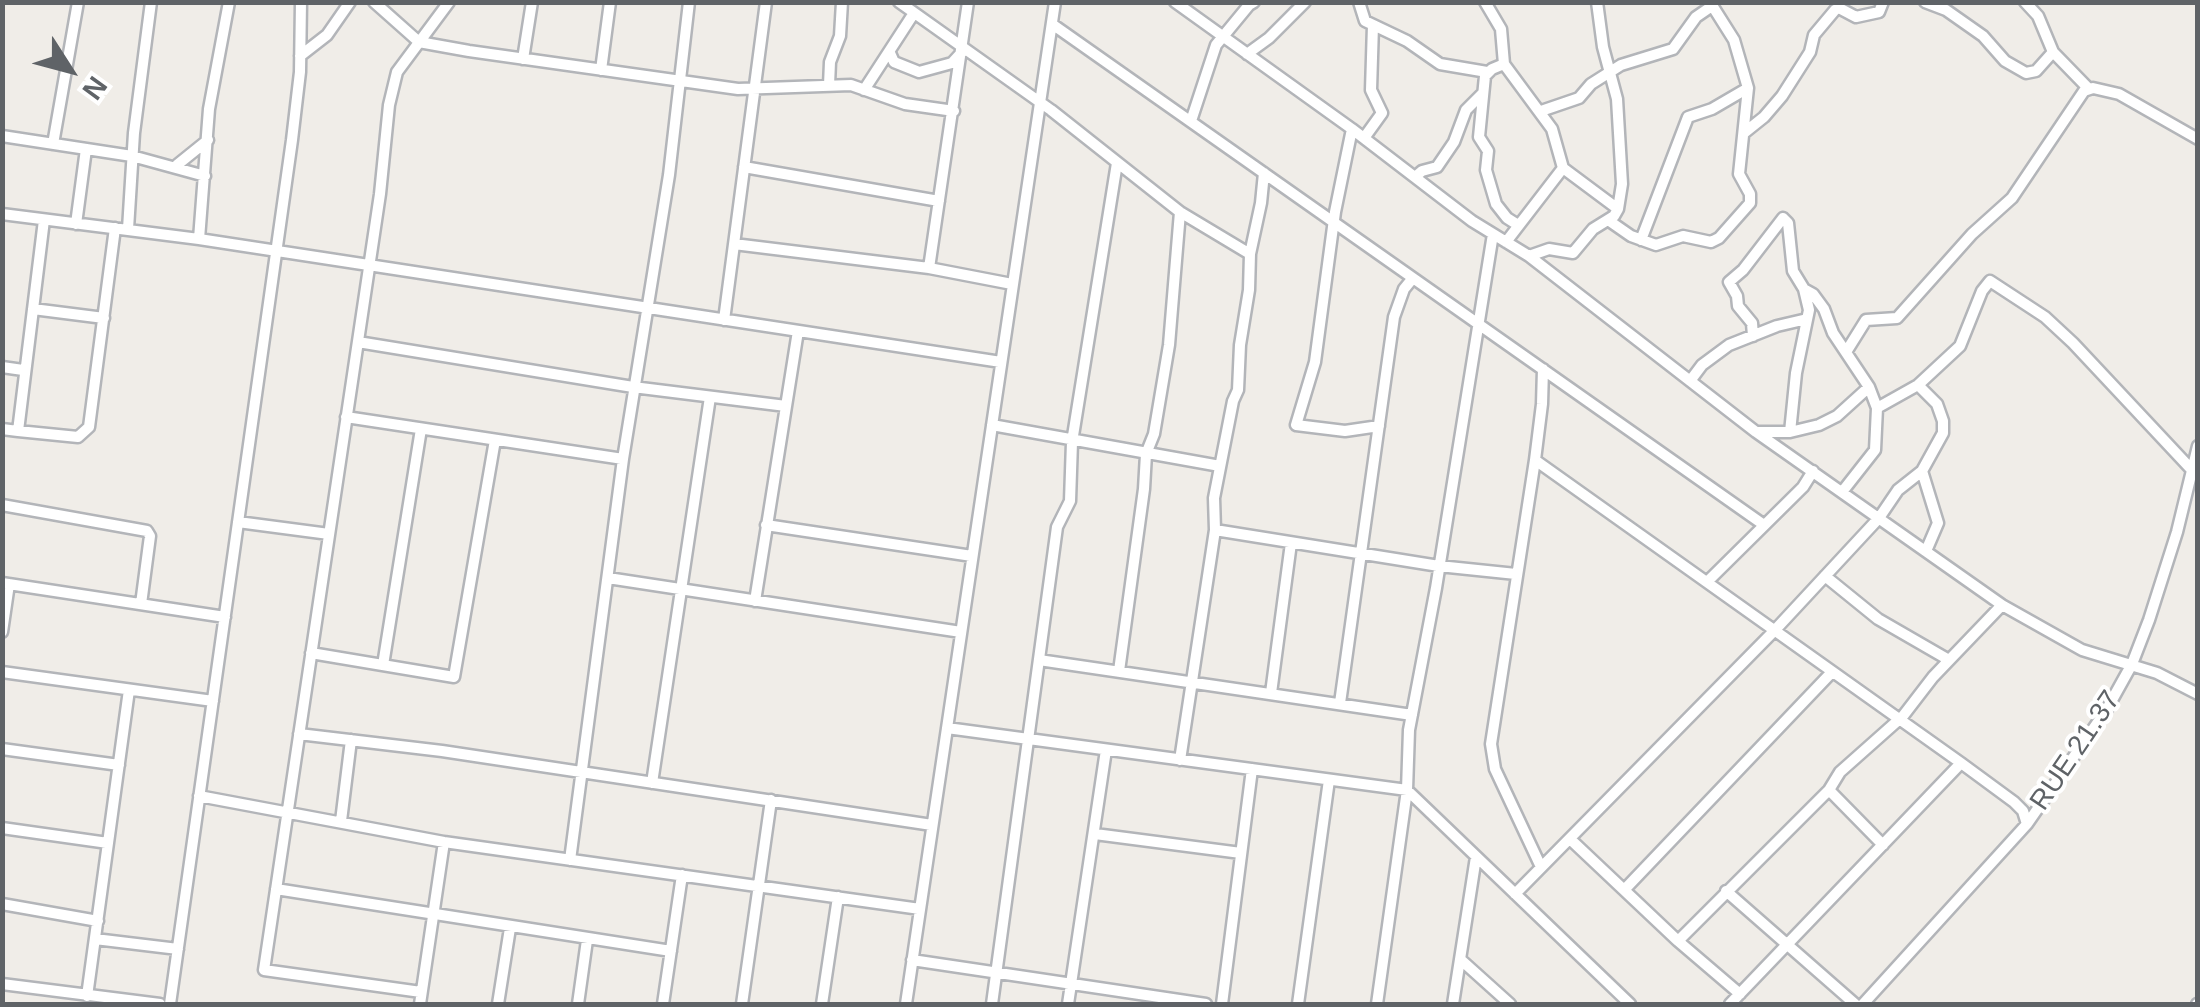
<!DOCTYPE html>
<html>
<head>
<meta charset="utf-8">
<style>
	body { margin:0 }
	#map { position:relative; width:2200px; height:1007px; overflow:hidden; background:#f0ede8; font-family:Helvetica,sans-serif }
	canvas { display:block }
	.frame { position:absolute; inset:0; border:5px solid #5f6367; pointer-events:none }
	.north { position:absolute; left:20px; top:20px; width:100px; height:100px; -webkit-text-stroke:8px #fff; paint-order:stroke; rotate:126deg; font-size:28px; font-weight:700; line-height:40px; text-align:center; color:#5f6367 }
	.north::after { content:''; display:block; margin:auto; width:35px; height:45px; background:#5f6367; clip-path:polygon(50% 0,100% 100%,50% 72%,0 100%) }
</style>
</head>
<body>
<div id="map">
<canvas width="2200" height="1007"></canvas>
<div class="frame"></div>
<div class="north">N</div>
</div>
<script>
const ctx = document.querySelector('canvas').getContext('2d');
ctx.lineJoin = 'round';
function poly(rows) {
  const path = new Path2D();
  for (const r of rows) {
    path.moveTo(r[0], r[1]);
    for (let i = 2; i < r.length; i += 2) path.lineTo(r[i], r[i + 1]);
  }
  return path;
}
function stroke(path, color, width, dash) {
  ctx.strokeStyle = color;
  ctx.lineWidth = width;
  ctx.lineCap = dash ? 'butt' : 'round';
  ctx.setLineDash(dash || []);
  ctx.stroke(path);
}
function write(font, color, halo, rows, align = 'center') {
  ctx.font = font + ' Helvetica,sans-serif';
  ctx.lineWidth = 8;
  ctx.setLineDash([]);
  ctx.textBaseline = 'middle';
  ctx.strokeStyle = halo;
  ctx.fillStyle = color;
  for (const [text, x, y, turn = 0] of rows) {
    ctx.save();
    ctx.translate(x, y);
    ctx.rotate((+turn || 0) * Math.PI / 180);
    ctx.textAlign = isNaN(turn) ? turn : align;
    if (halo) ctx.strokeText(text, 0, 0);
    ctx.fillText(text, 0, 0);
    ctx.restore();
  }
}
const street = poly([
	[374,2,419,42,469,51,738,89,851,85,905,104,954,111],
	[899,2,1051,110,1180,212,1250,254],
	[1175,2,1352,129,1472,221,1529,256,1756,432,2002,605,2082,650,2157,673,2198,694],
	[1359,2,1365,21,1407,41,1440,64,1487,72],
	[1485,2,1501,29,1504,64,1552,129,1563,168],
	[1925,2,1946,10,1983,36,2005,61,2026,73,2036,71,2053,52],
	[2025,2,2038,16,2053,52,2089,89],
	[1052,24,1764,525],
	[890,53,894,62,919,72,952,63,964,50],
	[1247,54,1269,38,1305,2],
	[300,56,327,35,350,2],
	[523,59,532,2],
	[1504,64,1492,69,1485,76,1479,137,1488,151,1486,170,1496,204,1507,218,1518,225],
	[601,70,610,2],
	[829,85,830,62,840,36,842,2],
	[864,90,914,13],
	[1541,111,1579,98,1591,84,1621,65,1673,49,1696,17,1712,6],
	[1191,121,1216,45,1249,5,1254,2],
	[1352,129,1335,212,1315,362,1296,425,1345,431,1379,426],
	[1744,133,1764,117,1782,96,1810,52,1814,35,1835,10,1839,8,1856,17,1879,12,1883,2],
	[2,136,132,156,205,176],
	[1364,138,1382,113,1371,90,1373,25],
	[53,144,78,2],
	[177,165,208,140],
	[744,167,939,201],
	[1415,177,1422,171,1437,167,1454,142,1466,110,1483,93],
	[2,214,199,239,1001,362],
	[1608,220,1631,236,1656,245,1683,236,1711,242,1719,238,1750,203,1750,194,1739,174,1748,88,1734,40,1710,2],
	[76,224,86,149],
	[128,229,134,133,151,2],
	[199,239,209,109,229,2],
	[1641,240,1688,117,1712,109,1748,88],
	[1506,242,1563,168,1618,209],
	[734,244,929,268,1012,284],
	[1529,256,1549,249,1573,253,1593,229,1614,216,1618,209,1622,184,1617,99,1603,47,1597,2],
	[929,268,968,2],
	[1804,289,1813,294,1824,309,1833,333,1869,387,1877,408,1875,450,1842,492],
	[33,309,104,318],
	[724,320,766,2],
	[1753,336,1752,323,1738,306,1737,296,1729,282,1743,270,1783,218,1788,223,1793,271,1804,289,1809,310,1796,373,1790,432],
	[358,342,633,387,786,406],
	[1846,352,1866,320,1897,318,1972,234,2012,198,2084,91,2093,88,2119,94,2198,139],
	[2,367,23,370],
	[1690,381,1702,365,1729,345,1777,326,1807,319],
	[1918,385,1937,404,1943,421,1943,433,1922,471,1938,523,1926,551],
	[1877,408,1918,385,1960,346,1982,291,1990,281,2045,317,2073,343,2192,470],
	[346,417,623,459],
	[992,425,1220,466],
	[2,429,18,431,44,220],
	[18,431,78,437,89,427,115,228],
	[1757,432,1790,432,1819,425,1837,416,1869,387],
	[1535,460,1961,763,2014,802,2023,811,2027,824],
	[2,505,147,531,150,536,141,604],
	[238,522,329,534],
	[766,525,972,556],
	[1215,530,1439,566,1516,574],
	[1825,576,1878,619,1949,660],
	[608,578,961,632],
	[1707,582,1803,487,1813,471],
	[2,583,225,617],
	[755,601,798,331],
	[2,632,9,584],
	[311,653,454,677,495,440],
	[1039,660,1412,715],
	[383,665,421,429],
	[1119,671,1144,489,1146,454,1154,434,1169,345,1180,212],
	[2,672,213,701],
	[1271,693,1291,543],
	[1340,703,1394,317,1404,289,1413,278],
	[947,728,1407,790,1630,1004],
	[299,734,442,751,932,825],
	[2,749,119,765],
	[1180,760,1215,530,1214,498,1233,401,1238,390,1240,345,1249,290,1250,254,1261,203,1264,173],
	[652,783,710,397],
	[1829,790,1883,845],
	[199,796,444,842,920,909],
	[341,821,351,740],
	[2,828,108,843],
	[1095,834,1241,853],
	[1570,839,1678,941,1740,994],
	[570,860,623,459,669,175,689,2],
	[1541,867,1495,769,1491,744,1535,460,1542,404,1543,369],
	[276,889,671,951],
	[1625,889,1832,672],
	[1726,891,1855,1004],
	[1515,894,1775,630,1879,518,1898,490,1922,471],
	[2,904,98,921],
	[95,939,178,949],
	[1678,941,1829,790,1840,772,1903,716,1933,677,2002,605],
	[1460,959,1510,1004],
	[912,960,1206,1004],
	[2,984,160,1004],
	[421,992,264,970,380,194,389,105,397,72,449,2],
	[87,996,129,690],
	[170,1004,292,140,300,72,301,2],
	[420,1004,444,842],
	[498,1004,510,928],
	[578,1004,587,940],
	[663,1004,682,875],
	[742,1004,771,800],
	[822,1004,838,897],
	[906,1004,1055,2],
	[992,1004,1057,527,1070,501,1072,442,1117,163],
	[1068,1004,1106,750],
	[1222,1004,1252,769],
	[1298,1004,1329,780],
	[1377,1004,1407,790,1409,730,1436,588,1493,234],
	[1453,1004,1476,857],
	[1730,1004,1961,763],
	[1863,1004,2027,824,2107,709,2132,664,2149,620,2177,532,2198,446],
	[2197,1004,2198,1004]
]);
stroke(street, '#b3b5b9', 15);
stroke(street, '#fff', 10);
write('28px', '#5f6367', '#fff', [
	["RUE 21.37",2076,751,-56]
]);
</script>
</body>
</html>
